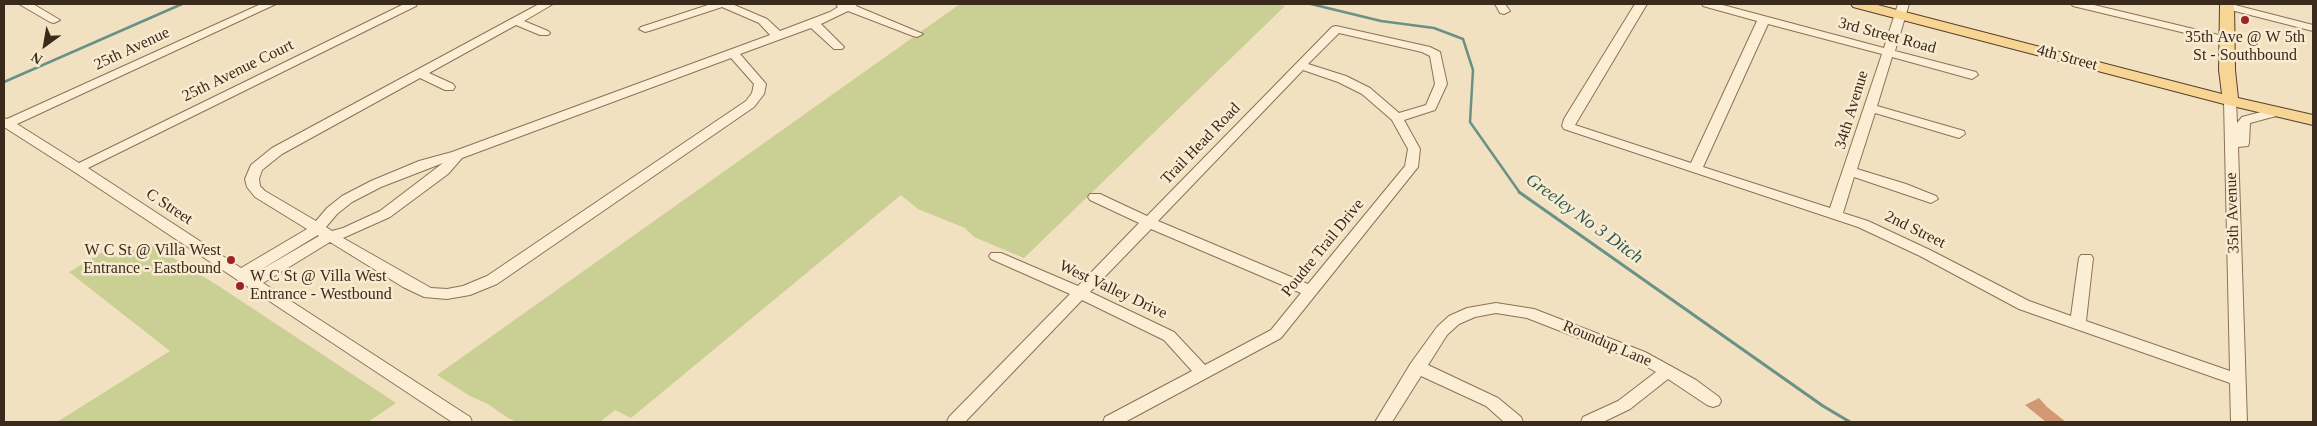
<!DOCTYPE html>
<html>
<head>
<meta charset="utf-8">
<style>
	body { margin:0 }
	#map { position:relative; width:2317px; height:426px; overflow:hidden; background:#f1e1c0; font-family:"Times New Roman",serif }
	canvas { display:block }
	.frame { position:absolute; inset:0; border:5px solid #3a2a1c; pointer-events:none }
	.north { position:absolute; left:20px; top:20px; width:50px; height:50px; -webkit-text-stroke:4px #f8ebd0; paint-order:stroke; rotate:212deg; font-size:14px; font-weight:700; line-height:20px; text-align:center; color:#3a2a1c }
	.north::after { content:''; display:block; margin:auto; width:18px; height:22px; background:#3a2a1c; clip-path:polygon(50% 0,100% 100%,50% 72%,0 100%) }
</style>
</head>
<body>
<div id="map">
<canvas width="2317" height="426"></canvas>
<div class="frame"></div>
<div class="north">N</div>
</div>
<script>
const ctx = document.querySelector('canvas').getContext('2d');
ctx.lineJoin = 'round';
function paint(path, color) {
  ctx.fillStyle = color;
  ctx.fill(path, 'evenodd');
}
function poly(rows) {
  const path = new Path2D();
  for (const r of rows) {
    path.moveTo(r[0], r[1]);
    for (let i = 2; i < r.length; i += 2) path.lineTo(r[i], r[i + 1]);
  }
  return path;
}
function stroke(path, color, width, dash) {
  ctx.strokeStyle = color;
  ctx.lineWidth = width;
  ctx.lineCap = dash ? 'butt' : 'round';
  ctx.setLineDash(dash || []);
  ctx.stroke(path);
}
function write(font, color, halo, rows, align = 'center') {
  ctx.font = font + ' "Times New Roman",serif';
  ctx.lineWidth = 5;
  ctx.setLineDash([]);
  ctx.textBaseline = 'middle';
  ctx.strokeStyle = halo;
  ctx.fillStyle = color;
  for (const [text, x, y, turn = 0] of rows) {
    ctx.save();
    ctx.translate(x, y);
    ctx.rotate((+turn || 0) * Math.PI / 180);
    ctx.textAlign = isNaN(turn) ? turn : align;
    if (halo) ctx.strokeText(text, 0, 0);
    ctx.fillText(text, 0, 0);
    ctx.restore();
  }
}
paint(poly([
	[960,4,1275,4,1285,6,1024,258,974,237,965,228,918,209,901,195,631,418,615,410,600,422,517,422,508,418,488,404,470,396,437,375],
	[147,242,217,285,396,403,368,422,57,422,170,351,69,272,106,250,118,258]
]), '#cacf93');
stroke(poly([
	[1311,4,1381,21,1434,28,1463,39,1473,70,1470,122,1520,193],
	[4,82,182,4]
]), '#6a9187', 2.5);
stroke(poly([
	[1519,192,1823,406,1850,422]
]), '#6a9187', 3);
paint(poly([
	[2039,398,2047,407,2066,422,2046,422,2025,405]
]), '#d19973');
const minor = poly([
	[19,4,33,4,60,20,54,23,50,22,19,4],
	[261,4,276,4,17,124,79,163,404,4,417,4,416,6,88,168,241,268,307,229,255,197,247,187,245,179,251,165,272,148,539,4,553,4,524,21,548,31,550,33,548,35,540,35,516,25,429,73,453,84,455,87,453,90,445,90,420,78,282,154,262,170,259,179,260,186,265,191,316,221,327,208,342,196,371,181,419,161,452,152,770,35,759,23,722,7,649,31,645,32,639,29,641,27,711,4,732,4,767,19,780,31,830,12,838,7,836,4,857,4,856,6,923,34,917,37,913,36,848,11,821,24,844,47,842,49,834,49,811,28,740,54,766,84,764,94,754,107,497,284,470,295,447,299,424,297,403,287,330,242,263,283,470,417,472,422,452,422,73,171,4,127,4,118,7,119,261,4],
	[731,58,754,84,752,93,746,101,487,276,463,286,447,289,431,288,343,238,390,217,448,174,462,158,731,58],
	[443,163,380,211,343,228,332,231,326,227,337,214,352,202,381,187,443,163],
	[318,235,319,236,252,275,318,235],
	[1495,4,1505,4,1510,11,1504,14,1500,13,1495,4],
	[1635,4,1647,4,1575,125,1691,163,1757,21,1703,6,1702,4,1719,4,1884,48,1898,4,1909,4,1895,51,1976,72,1978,75,1972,79,1892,57,1877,106,1964,131,1965,134,1959,138,1875,113,1857,169,1906,184,1936,196,1938,199,1931,203,1854,177,1843,213,1868,221,1930,250,2029,301,2071,316,2079,258,2081,255,2091,255,2093,258,2086,321,2230,371,2224,101,2230,97,2236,101,2237,123,2242,117,2276,108,2280,109,2282,112,2280,115,2250,123,2249,143,2248,146,2238,147,2247,422,2231,422,2230,383,2019,309,1920,256,1858,227,1564,129,1562,126,1564,119,1635,4],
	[1768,24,1882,54,1830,208,1703,167,1768,24],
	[2071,4,2090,4,2231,38,2233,40,2227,43,2073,6,2071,4],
	[2223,4,2231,4,2313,25,2313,31,2223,8,2223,4],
	[1336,26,1430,47,1440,52,1447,84,1435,110,1404,120,1420,149,1418,167,1281,338,1125,422,1103,422,1105,417,1192,371,1164,340,1082,300,965,422,947,422,949,417,1070,294,991,259,989,256,991,253,1001,253,1078,286,1139,223,1090,200,1088,197,1090,194,1100,194,1147,216,1332,27,1336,26],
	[1339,33,1422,52,1430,56,1435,84,1426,105,1399,113,1370,88,1346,76,1308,64,1339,33],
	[1303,70,1338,82,1362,94,1392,120,1408,149,1405,166,1308,284,1158,221,1303,70],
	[1151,229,1301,293,1271,330,1205,365,1174,332,1090,292,1151,229],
	[1496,303,1534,309,1645,352,1696,380,1719,397,1721,401,1719,405,1713,407,1707,405,1668,379,1630,409,1603,422,1581,422,1583,417,1618,401,1656,372,1635,360,1527,318,1496,313,1475,317,1459,324,1447,335,1428,365,1498,398,1521,417,1523,422,1504,422,1486,406,1421,376,1392,422,1375,422,1411,363,1437,327,1449,316,1467,308,1496,303]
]);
const major = poly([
	[1851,4,1874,4,2222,94,2219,70,2220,4,2234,4,2235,70,2238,98,2313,115,2313,125,2224,104,1853,7,1851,4]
]);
stroke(minor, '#8b7257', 2);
stroke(major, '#583f2b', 2);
paint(minor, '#fbeed4');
paint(major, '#f7d695');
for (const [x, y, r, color] of [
	[2245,20,5,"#9e2326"],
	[231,260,5,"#9e2326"],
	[240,286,5,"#9e2326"]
]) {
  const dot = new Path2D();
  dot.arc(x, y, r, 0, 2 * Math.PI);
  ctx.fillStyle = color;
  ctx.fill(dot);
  stroke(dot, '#f8ebd0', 2);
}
write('16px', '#3a2a1c', '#f8ebd0', [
	["3rd Street Road",1887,36,15],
	["25th Avenue",132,49,-25],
	["4th Street",2067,58,15],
	["25th Avenue Court",238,71,-26],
	["34th Avenue",1852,110,-73],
	["Trail Head Road",1201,144,-46],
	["C Street",169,207,33],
	["35th Avenue",2233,213,-92],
	["2nd Street",1915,230,26],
	["Poudre Trail Drive",1323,248,-51],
	["West Valley Drive",1113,290,25],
	["Roundup Lane",1607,344,23]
]);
write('16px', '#3a2a1c', '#f8ebd0', [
	["35th Ave @ W 5th",2245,38],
	["St - Southbound",2245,56],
	["W C St @ Villa West",221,251,"right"],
	["Entrance - Eastbound",221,269,"right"],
	["W C St @ Villa West",250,277,"left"],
	["Entrance - Westbound",250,295,"left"]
]);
write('italic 18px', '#2a5a56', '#f8ebd0', [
	["Greeley No 3 Ditch",1584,219,36]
]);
</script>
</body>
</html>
